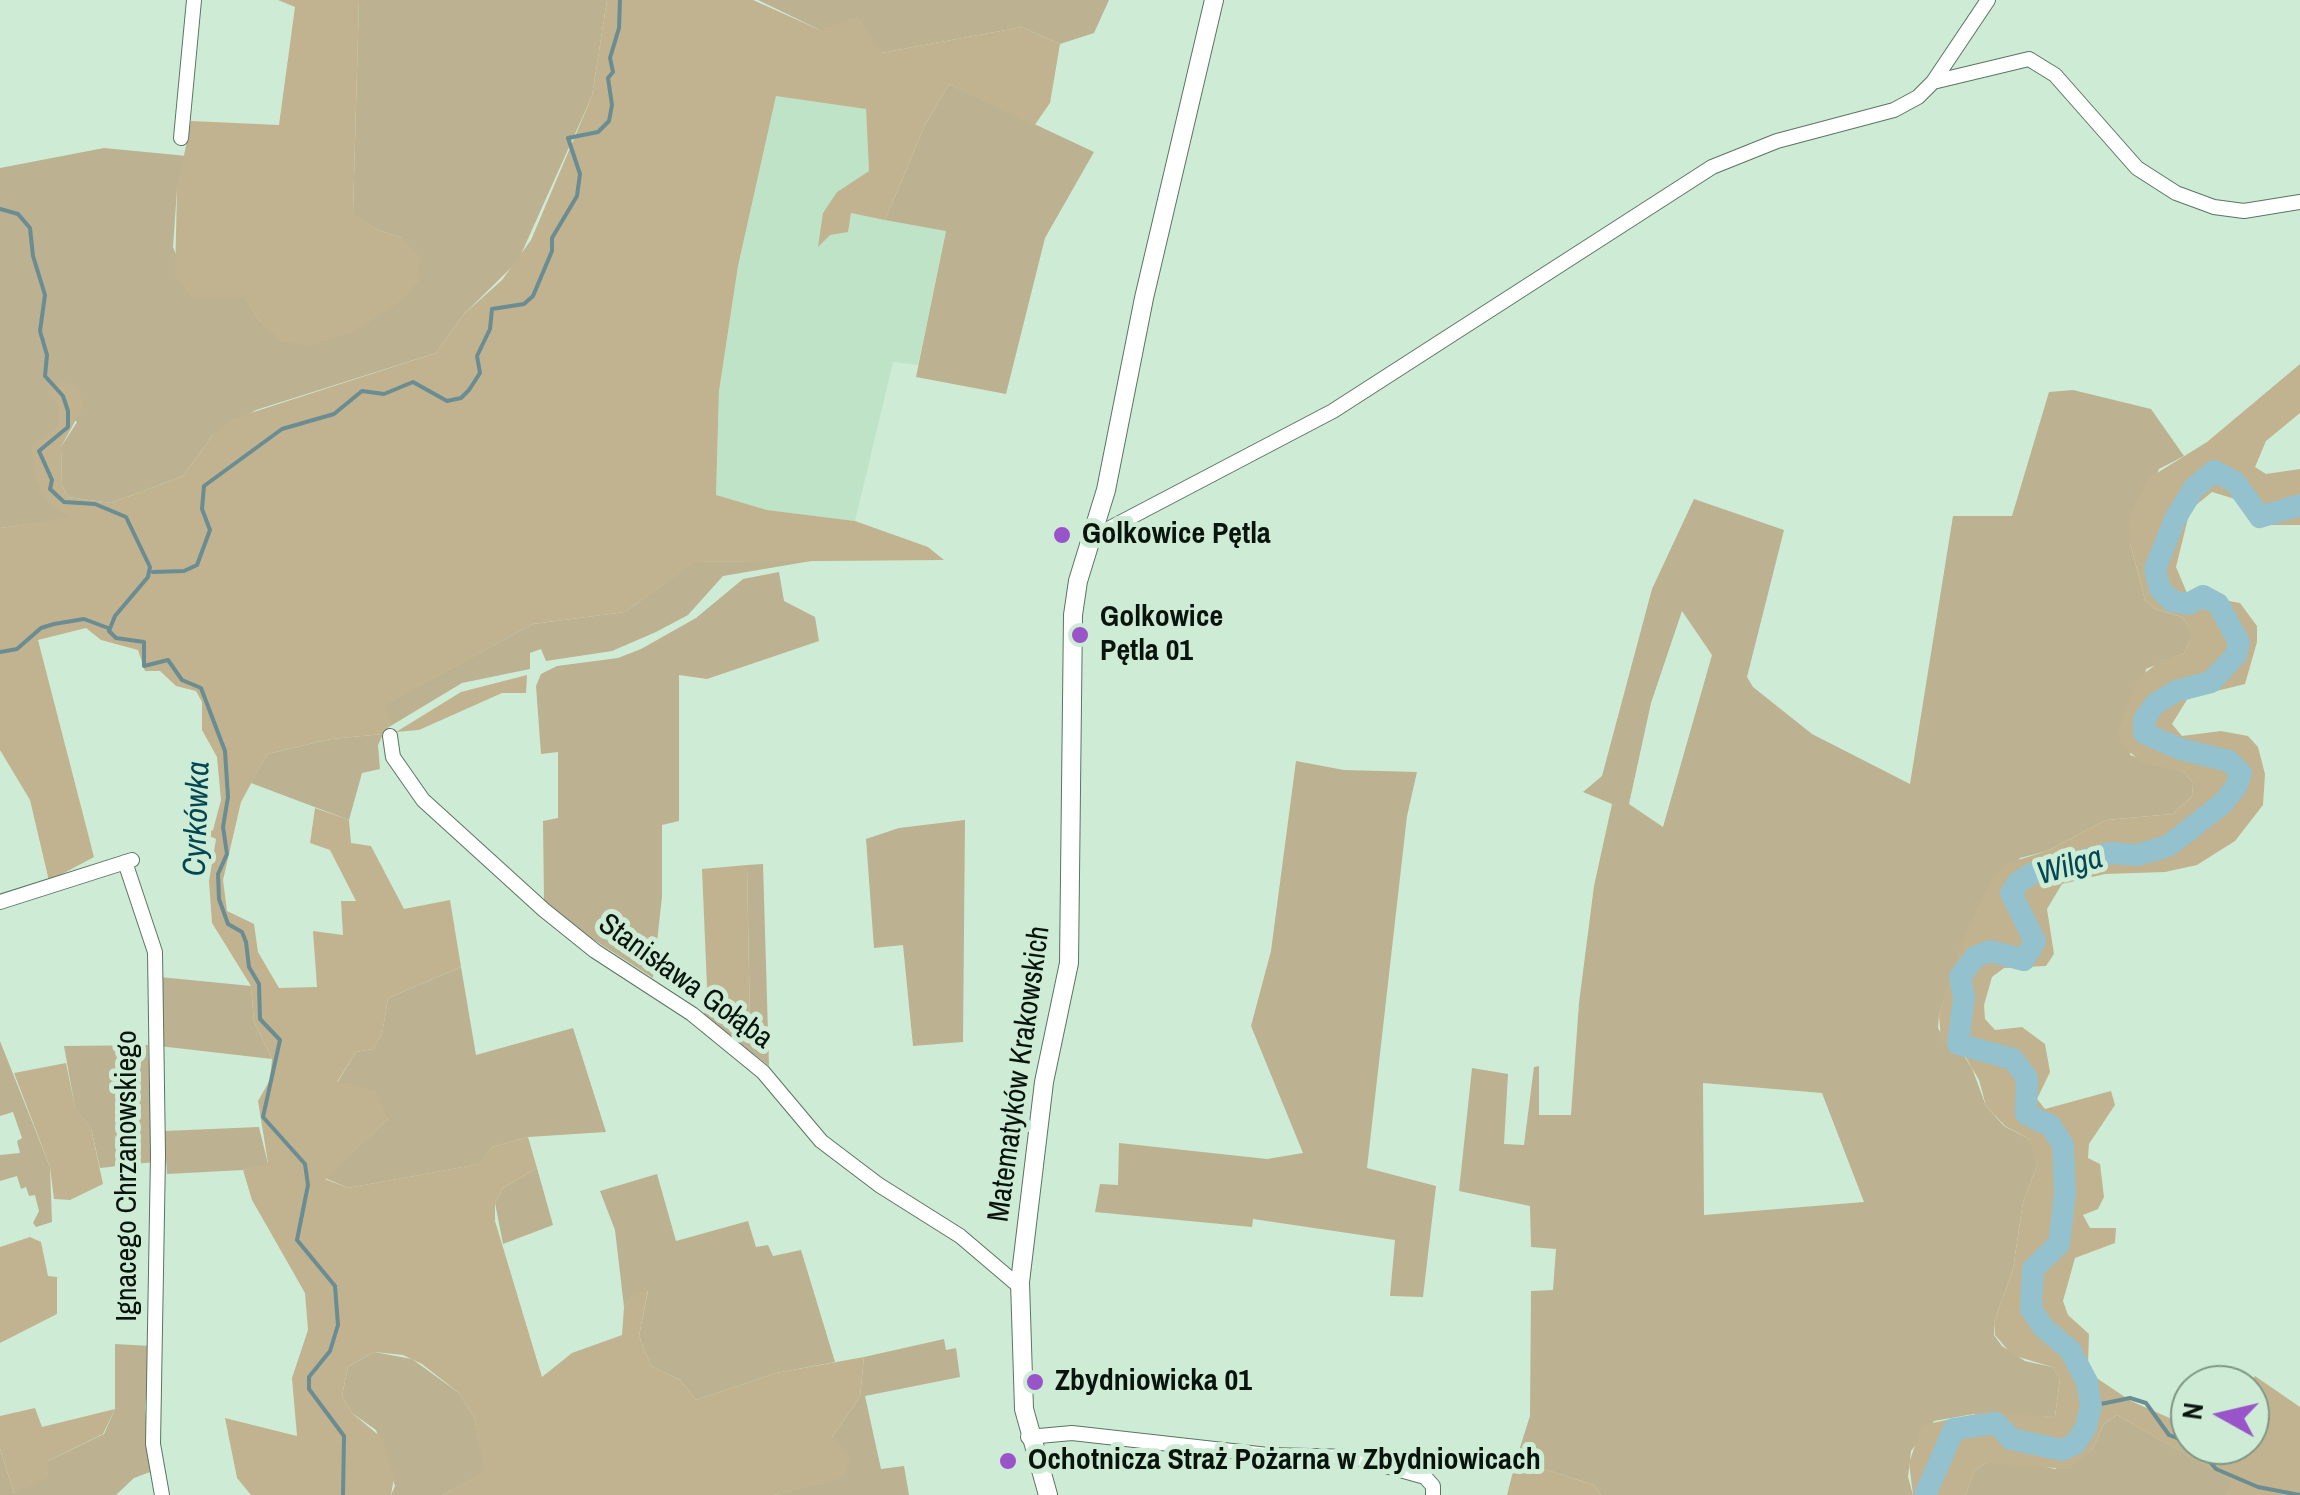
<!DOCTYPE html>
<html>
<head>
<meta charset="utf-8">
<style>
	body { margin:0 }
	#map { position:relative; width:2300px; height:1495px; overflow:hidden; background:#ceecd5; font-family:"Archivo Narrow",sans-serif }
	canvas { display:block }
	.north { position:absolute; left:2170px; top:1365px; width:100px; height:100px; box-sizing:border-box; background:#ceecd5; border:2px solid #7f9685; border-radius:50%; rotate:278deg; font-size:28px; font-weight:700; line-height:40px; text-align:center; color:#09140d }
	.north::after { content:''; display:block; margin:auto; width:35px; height:45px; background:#9954c9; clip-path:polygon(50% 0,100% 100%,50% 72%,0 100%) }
</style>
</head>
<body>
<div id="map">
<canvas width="2300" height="1495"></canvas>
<div class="north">N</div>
</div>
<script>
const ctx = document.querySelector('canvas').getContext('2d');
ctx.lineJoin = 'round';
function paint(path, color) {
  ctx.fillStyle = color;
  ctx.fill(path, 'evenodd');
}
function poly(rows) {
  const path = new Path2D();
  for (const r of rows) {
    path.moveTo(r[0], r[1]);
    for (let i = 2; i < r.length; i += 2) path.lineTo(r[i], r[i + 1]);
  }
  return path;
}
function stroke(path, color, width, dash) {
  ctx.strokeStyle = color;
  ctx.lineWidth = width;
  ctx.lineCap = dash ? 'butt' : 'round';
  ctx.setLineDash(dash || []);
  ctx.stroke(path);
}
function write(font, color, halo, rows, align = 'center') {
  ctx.font = font + ' "Archivo Narrow",sans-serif';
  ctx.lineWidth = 10;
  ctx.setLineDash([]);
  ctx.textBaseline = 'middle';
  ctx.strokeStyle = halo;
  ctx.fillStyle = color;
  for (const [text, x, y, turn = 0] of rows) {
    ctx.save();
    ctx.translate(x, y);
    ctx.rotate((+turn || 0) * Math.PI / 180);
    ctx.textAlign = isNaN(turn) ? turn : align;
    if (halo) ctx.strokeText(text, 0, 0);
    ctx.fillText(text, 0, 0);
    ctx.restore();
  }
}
paint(poly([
	[776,95,866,109,869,171,837,192,819,246,851,213,946,230,918,365,893,362,855,521,767,510,716,495,719,391,738,266]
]), '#bee3c7');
paint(poly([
	[359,0,607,0,592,96,518,261,464,314,436,353,256,410,212,436,183,476,111,503,68,497,62,485,61,447,77,422,59,406,59,427,47,438,72,518,0,528,0,168,104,148,187,156,177,190,173,247,193,298,245,297,260,322,402,238,375,229,353,213],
	[758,0,1109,0,1094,33,1060,44,1022,27,881,53,820,30],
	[949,84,1094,152,1045,238,1006,394,916,377,946,231,885,220,925,125],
	[2073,390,2151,409,2184,456,2159,469,2130,543,2145,600,2155,609,2182,617,2190,628,2190,641,2184,653,2146,669,2130,755,2184,772,2193,783,2192,796,2173,814,2106,820,2047,851,2020,858,1949,984,1939,1015,1938,1028,1951,1051,1964,1056,1972,1068,1986,1106,2004,1126,2029,1139,2034,1151,2037,1165,2023,1202,2013,1269,1994,1322,1994,1335,2002,1346,2025,1361,2052,1367,2060,1378,2055,1417,1974,1414,1934,1421,1911,1451,1908,1477,1913,1495,1601,1495,1594,1485,1516,1460,1530,1416,1531,1291,1553,1290,1556,1249,1531,1247,1530,1206,1459,1191,1472,1068,1508,1074,1504,1144,1524,1145,1534,1067,1539,1066,1539,1115,1571,1115,1579,1003,1594,886,1612,804,1583,792,1602,776,1652,589,1694,499,1784,530,1747,677,1753,687,1812,734,1910,784,1953,516,2012,516,2049,392],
	[1682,611,1712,655,1663,827,1629,804,1651,703],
	[1703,1083,1822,1093,1864,1202,1704,1215],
	[817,560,723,576,688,615,656,632,612,651,546,661,541,649,530,653,530,669,462,683,389,727,385,704,533,624,625,612,694,562],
	[779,572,784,601,815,617,819,641,707,679,679,675,679,821,662,825,662,897,653,978,574,927,544,900,543,821,558,818,558,752,541,754,536,686,541,674,557,666,618,658,641,649,696,618,743,579],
	[383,734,378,745,380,769,362,773,349,820,251,783,267,754,331,739],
	[1296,761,1344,770,1417,772,1407,816,1367,1168,1436,1186,1423,1297,1390,1296,1395,1240,1253,1219,1252,1227,1095,1212,1100,1184,1118,1185,1119,1143,1267,1159,1303,1153,1251,1026,1271,951],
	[965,820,963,1042,913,1046,903,945,874,948,866,839,899,828],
	[763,864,769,1066,704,1015,707,987,720,1003,750,1024,747,865],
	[461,967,476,1055,573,1028,606,1132,528,1137,492,1147,480,1164,348,1188,325,1178,388,1119,337,1083,356,1052,373,1049,382,1034,388,998],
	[160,977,251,986,254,1022,272,1059,159,1046],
	[0,1041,50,1167,52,1222,36,1227,33,1223,39,1211,35,1195,29,1196,26,1187,21,1189,17,1176,0,1181,0,1155,20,1153,17,1141,22,1138,13,1112,0,1116],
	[148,1045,154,1162,100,1168,91,1128,75,1108,64,1046],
	[259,1127,268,1164,243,1170,167,1174,164,1131],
	[537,1168,553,1225,503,1244,495,1203,503,1188],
	[657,1174,676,1241,748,1221,756,1247,768,1245,773,1256,801,1250,835,1362,776,1373,696,1400,680,1380,651,1366,639,1336,648,1291,635,1294,624,1307,615,1230,600,1191],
	[944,1339,946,1350,956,1348,960,1377,865,1396,881,1469,904,1466,909,1495,774,1495,845,1476,832,1437,860,1397,864,1357],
	[115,1344,151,1346,145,1407,150,1472,134,1478,116,1495,0,1495,0,1449,14,1493,48,1461,104,1434,115,1409],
	[374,1352,412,1359,459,1393,474,1417,486,1472,442,1495,391,1495,395,1486,376,1430,352,1413,342,1396,348,1367],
	[2117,1415,2232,1481,2227,1495,1966,1495,1974,1471,1986,1463,2028,1463,2055,1469,2092,1450,2104,1424]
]), '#bcb191');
paint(poly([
	[278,0,359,0,353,212,375,229,402,238,420,257,418,282,401,301,356,331,308,346,281,341,260,322,245,298,193,298,175,277,177,190,191,121,279,125,295,7],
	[607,0,753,0,820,30,858,16,881,53,1022,27,1060,44,1050,103,1034,126,949,84,925,125,885,220,851,213,848,232,830,235,818,247,823,213,837,192,869,171,866,109,776,96,738,266,719,391,716,495,767,510,855,521,928,547,944,560,695,562,625,612,533,624,386,704,389,727,383,734,331,739,267,754,241,802,223,880,227,911,254,924,258,952,279,988,317,987,313,931,343,935,341,901,356,901,330,850,310,843,315,808,349,820,351,843,371,846,404,909,450,900,461,967,388,998,382,1034,373,1049,356,1052,337,1082,375,1090,388,1119,325,1179,348,1188,479,1164,492,1147,528,1137,537,1168,503,1188,495,1203,495,1221,542,1377,572,1353,622,1335,624,1307,635,1293,648,1290,639,1336,651,1366,680,1380,696,1400,776,1373,864,1357,860,1397,832,1437,850,1458,845,1477,774,1495,442,1495,485,1472,474,1417,459,1393,422,1364,403,1355,374,1352,348,1367,342,1396,352,1413,382,1438,394,1477,391,1495,251,1495,237,1478,225,1418,297,1436,292,1378,308,1330,305,1293,252,1200,243,1170,268,1163,258,1101,270,1080,272,1059,254,1022,251,986,212,923,209,881,216,839,205,834,213,830,221,800,217,757,202,730,202,702,196,691,176,686,160,671,145,671,138,650,101,640,86,628,38,640,94,857,49,881,30,800,0,750,0,528,70,517,49,504,36,480,31,445,59,427,59,406,48,392,61,381,76,386,84,405,61,447,62,485,68,497,111,503,183,476,212,436,232,419,436,353,464,314,502,280,531,240,592,96],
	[2300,364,2300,413,2266,441,2255,467,2266,474,2300,469,2300,525,2271,525,2238,500,2212,492,2190,510,2176,567,2187,593,2240,603,2257,626,2257,642,2245,684,2188,698,2172,724,2182,736,2221,731,2248,736,2258,747,2265,774,2263,805,2235,841,2197,865,2165,872,2105,874,2062,884,2047,909,2054,954,2046,966,2004,968,1992,977,1984,1005,1985,1019,1995,1030,2022,1027,2045,1044,2050,1072,2037,1099,2045,1109,2111,1091,2115,1105,2089,1144,2088,1158,2100,1164,2104,1197,2098,1209,2083,1215,2090,1228,2116,1228,2115,1243,2075,1258,2063,1301,2068,1315,2089,1334,2088,1365,2095,1377,2131,1401,2190,1427,2190,1445,2250,1445,2248,1385,2255,1376,2300,1407,2300,1495,2227,1495,2231,1481,2117,1415,2104,1424,2092,1450,2069,1469,1986,1463,1974,1471,1966,1495,1913,1495,1909,1463,1922,1425,1987,1412,2055,1417,2060,1378,2052,1367,2012,1355,1995,1335,1994,1322,2013,1269,2023,1202,2037,1165,2029,1139,2005,1126,1986,1106,1979,1080,1965,1056,1941,1041,1939,1015,1960,946,1990,882,2008,863,2047,851,2106,820,2173,814,2192,796,2193,783,2184,772,2142,762,2121,745,2118,732,2137,679,2159,662,2184,653,2190,641,2190,628,2182,617,2155,609,2145,600,2130,543,2129,516,2149,478,2207,442],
	[527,675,526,693,502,693,419,730,396,732,461,692],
	[747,865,750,1025,720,1003,707,987,702,869],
	[66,1063,75,1107,91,1128,103,1184,70,1200,54,1199,50,1167,14,1073],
	[30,1237,41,1242,48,1276,57,1277,57,1314,0,1343,0,1247],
	[35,1408,42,1427,115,1409,103,1434,48,1461,49,1477,14,1493,0,1449,0,1416],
	[1516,1460,1594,1485,1601,1495,1507,1495]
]), '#c1b38f');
stroke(poly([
	[0,209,18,214,30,228,33,256,45,295,40,331,47,355,45,376,63,396,68,411,68,427,39,451,52,480,50,489,64,502,95,504,126,517,150,567,148,577,115,616,109,631,116,638,144,642,144,666,168,660,182,680,201,688,225,751,228,797,223,827,227,854,218,874,219,899,228,924,242,932,246,942,249,967,259,984,260,1019,280,1040,263,1117,305,1164,308,1185,297,1240,335,1286,338,1325,330,1351,309,1377,309,1389,344,1436,343,1495],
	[153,572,184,571,197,565,210,530,202,509,204,486,282,429,334,414,362,391,384,394,413,382,447,401,461,398,469,390,480,373,477,356,490,329,492,309,524,304,533,296,552,251,552,238,577,196,580,174,568,138,598,132,609,121,612,105,608,78,613,72,610,58,619,28,620,0],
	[0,652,17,649,41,628,54,624,84,619,108,628],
	[2091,1406,2130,1398,2146,1403,2169,1435,2190,1443],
	[2196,1445,2216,1469,2258,1487,2300,1495]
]), '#6a8d93', 4);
stroke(poly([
	[1925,1495,1954,1429,1996,1423,2011,1439,2062,1450,2075,1444,2086,1427,2091,1406,2087,1382,2070,1350,2043,1327,2031,1309,2033,1269,2059,1244,2065,1194,2063,1145,2051,1126,2026,1114,2027,1078,2013,1059,1958,1044,1964,997,1960,977,1975,957,1990,951,2024,960,2035,941,2011,893,2019,882,2033,873,2111,853,2138,855,2168,846,2222,804,2236,787,2241,773,2229,761,2180,749,2144,733,2144,720,2155,704,2176,691,2211,682,2236,655,2239,642,2218,604,2203,596,2188,604,2172,601,2160,589,2155,569,2175,519,2194,488,2214,471,2235,482,2260,517,2300,505]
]), '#93c1cd', 22);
const minor = poly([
	[1933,82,2029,59,2055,75,2137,168,2176,193,2214,207,2244,211,2300,202],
	[181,138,194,0],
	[1091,538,1333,411,1712,167,1777,141,1894,110,1918,97,1933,82,1988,0],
	[390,736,393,757,423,800,544,910,595,951,692,1014,763,1072,821,1141,879,1185,960,1236,1020,1287],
	[125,862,155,952,158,1155,153,1444,162,1495],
	[0,902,132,860],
	[1028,1437,1072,1433,1268,1455,1354,1457,1425,1477,1433,1486,1433,1495]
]);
const tertiary = poly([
	[1048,1495,1024,1409,1020,1282,1044,1082,1069,963,1073,615,1078,581,1106,490,1144,298,1214,0]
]);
stroke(minor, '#5a7561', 16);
stroke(tertiary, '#5a7561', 20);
stroke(minor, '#fff', 14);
stroke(tertiary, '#fff', 18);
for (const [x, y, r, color] of [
	[1062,535,10,"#9954c9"],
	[1080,635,10,"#9954c9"],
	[1035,1382,10,"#9954c9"],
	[1008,1461,10,"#9954c9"]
]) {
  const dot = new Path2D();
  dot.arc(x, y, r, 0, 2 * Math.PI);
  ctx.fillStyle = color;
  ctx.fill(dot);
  stroke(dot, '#ceecd5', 4);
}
write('bold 30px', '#09140d', '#ceecd5', [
	["Golkowice Pętla",1082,535],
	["Golkowice",1100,618],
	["Pętla 01",1100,652],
	["Zbydniowicka 01",1055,1382],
	["Ochotnicza Straż Pożarna w Zbydniowicach",1028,1461]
], 'left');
write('30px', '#09140d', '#ceecd5', [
	["Stanisława Gołąba",685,982,36],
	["Matematyków Krakowskich",1020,1074,-82],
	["Ignacego Chrzanowskiego",128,1176,-90]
]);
write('italic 32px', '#004754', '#ceecd5', [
	["Cyrkówka",198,819,-88],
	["Wilga",2070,867,-16]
]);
</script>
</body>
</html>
